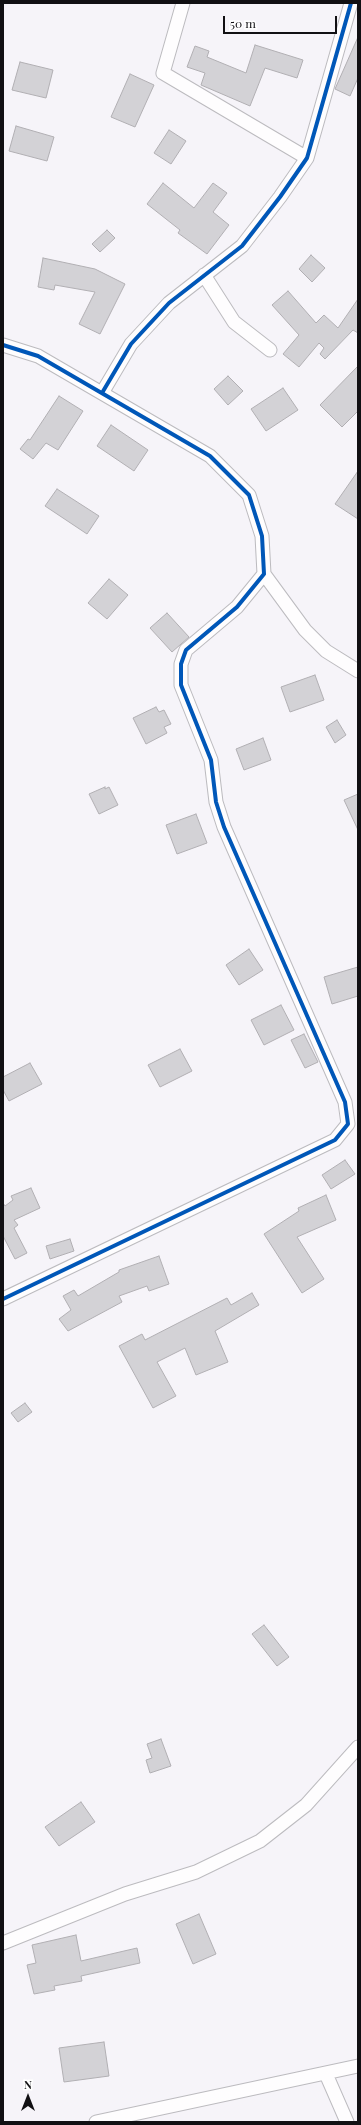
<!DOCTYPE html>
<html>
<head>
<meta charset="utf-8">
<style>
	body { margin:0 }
	#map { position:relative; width:361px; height:2125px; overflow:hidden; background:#f6f4f9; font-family:"Playfair Display",serif }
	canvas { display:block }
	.frame { position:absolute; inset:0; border:4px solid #111013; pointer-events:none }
	.north { position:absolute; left:8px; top:2077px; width:40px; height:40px; -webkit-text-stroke:3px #fff; paint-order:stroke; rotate:0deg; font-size:11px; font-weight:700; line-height:16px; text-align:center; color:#111013 }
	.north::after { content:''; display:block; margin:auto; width:14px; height:18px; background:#111013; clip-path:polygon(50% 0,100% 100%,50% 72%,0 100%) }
	.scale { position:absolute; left:223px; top:16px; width:114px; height:18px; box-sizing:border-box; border:2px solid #111013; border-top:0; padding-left:5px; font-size:12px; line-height:14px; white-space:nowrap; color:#111013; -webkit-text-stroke:3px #fff; paint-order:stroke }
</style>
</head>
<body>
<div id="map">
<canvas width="361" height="2125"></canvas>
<div class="frame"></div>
<div class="north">N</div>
<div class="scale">50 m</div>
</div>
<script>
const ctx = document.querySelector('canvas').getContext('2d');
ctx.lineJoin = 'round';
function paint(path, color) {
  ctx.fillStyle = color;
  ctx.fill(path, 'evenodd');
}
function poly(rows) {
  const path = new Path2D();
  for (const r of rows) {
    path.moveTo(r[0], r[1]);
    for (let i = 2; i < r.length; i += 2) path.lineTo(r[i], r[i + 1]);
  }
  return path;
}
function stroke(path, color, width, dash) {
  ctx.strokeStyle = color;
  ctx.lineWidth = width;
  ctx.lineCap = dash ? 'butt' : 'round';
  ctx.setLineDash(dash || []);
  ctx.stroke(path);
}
const building = poly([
	[358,37,358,78,350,96,335,89,358,37],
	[255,45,303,60,297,78,265,68,250,106,201,85,205,73,187,67,195,46,209,51,207,57,246,73,255,45],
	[20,62,53,70,46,98,12,90,20,62],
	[130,74,154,85,135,127,111,117,130,74],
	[16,126,54,137,47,161,9,151,16,126],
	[169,130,186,141,171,164,154,153,169,130],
	[163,183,194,208,213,183,227,193,213,212,229,225,207,254,178,233,180,230,147,204,163,183],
	[107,230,115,238,100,252,92,244,107,230],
	[311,255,325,268,312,282,299,269,311,255],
	[43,258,95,269,125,284,100,334,79,324,95,292,55,285,54,290,38,287,43,258],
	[288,291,316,323,324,315,338,328,358,299,358,333,353,330,325,359,320,354,324,348,319,343,299,367,283,354,299,335,272,305,288,291],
	[358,366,358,411,342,427,320,405,358,366],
	[228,376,243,391,228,405,214,389,228,376],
	[283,388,298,410,266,431,251,409,283,388],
	[59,396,83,411,58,450,46,443,33,459,20,449,28,439,30,440,59,396],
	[111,425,148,450,134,471,97,446,111,425],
	[358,471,358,519,335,504,358,471],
	[57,489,99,516,87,534,45,506,57,489],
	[109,579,128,595,107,619,88,603,109,579],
	[167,613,189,637,172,652,150,628,167,613],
	[315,675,324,700,290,712,281,687,315,675],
	[156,707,159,712,164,710,171,724,164,727,167,733,146,744,133,718,156,707],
	[337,720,346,735,335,743,326,727,337,720],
	[263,738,271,760,244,770,236,749,263,738],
	[105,787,105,789,109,787,118,805,99,814,89,794,105,787],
	[358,794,358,830,344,800,358,794],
	[196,814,207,843,177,854,166,825,196,814],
	[249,949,263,970,239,985,226,965,249,949],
	[358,967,358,996,332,1004,324,977,358,967],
	[281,1005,294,1030,264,1045,251,1020,281,1005],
	[304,1034,318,1062,305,1068,291,1040,304,1034],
	[180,1049,192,1071,160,1087,148,1065,180,1049],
	[30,1063,42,1084,9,1101,3,1090,3,1077,30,1063],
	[345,1160,355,1174,331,1189,322,1175,345,1160],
	[31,1188,40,1208,14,1220,18,1225,14,1228,27,1253,15,1259,3,1236,3,1203,5,1206,13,1200,11,1196,31,1188],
	[326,1195,336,1220,297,1237,324,1279,302,1293,264,1234,299,1211,298,1208,326,1195],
	[70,1239,74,1251,50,1259,46,1246,70,1239],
	[159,1256,169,1284,149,1291,147,1286,119,1296,122,1302,68,1331,59,1319,71,1310,63,1296,74,1290,78,1296,119,1272,119,1270,159,1256],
	[252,1293,259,1305,215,1331,228,1362,196,1375,185,1348,157,1362,176,1396,153,1408,119,1346,142,1334,145,1340,227,1298,231,1305,252,1293],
	[25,1403,32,1412,18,1422,11,1413,25,1403],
	[264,1625,289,1657,277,1666,252,1634,264,1625],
	[161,1739,171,1766,150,1773,146,1760,152,1758,147,1744,161,1739],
	[81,1802,95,1822,59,1846,45,1827,81,1802],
	[199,1914,216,1954,193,1964,176,1924,199,1914],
	[76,1935,81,1961,137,1948,140,1963,81,1976,82,1981,54,1986,55,1990,34,1994,27,1965,36,1963,32,1945,76,1935],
	[104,2042,109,2076,64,2082,59,2048,104,2042]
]);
paint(building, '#d3d2d6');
stroke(building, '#b1afb3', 1);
const street = poly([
	[183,3,163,73,307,158],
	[204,275,234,322,270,350],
	[3,345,38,356,210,456,249,495,262,536,264,574,237,607,186,650,181,664,181,685,211,760,216,802,224,827,345,1102,348,1124,335,1140,3,1299],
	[102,393,131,344,169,303,242,246,280,197,307,158,351,3],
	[264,574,305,630,326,651,358,671],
	[3,1943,125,1894,196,1872,260,1841,306,1805,358,1747],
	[326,2074,347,2122],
	[96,2122,358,2066]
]);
stroke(street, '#bcbbbf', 15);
stroke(street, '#fefdfe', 13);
stroke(poly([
	[3,345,38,356,210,456,249,495,262,536,264,574,237,607,186,650,181,664,181,685,211,760,216,802,224,827,345,1102,348,1124,335,1140,3,1299],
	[102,393,131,344,169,303,242,246,280,197,307,158,351,3]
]), '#0057b8', 4);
</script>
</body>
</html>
